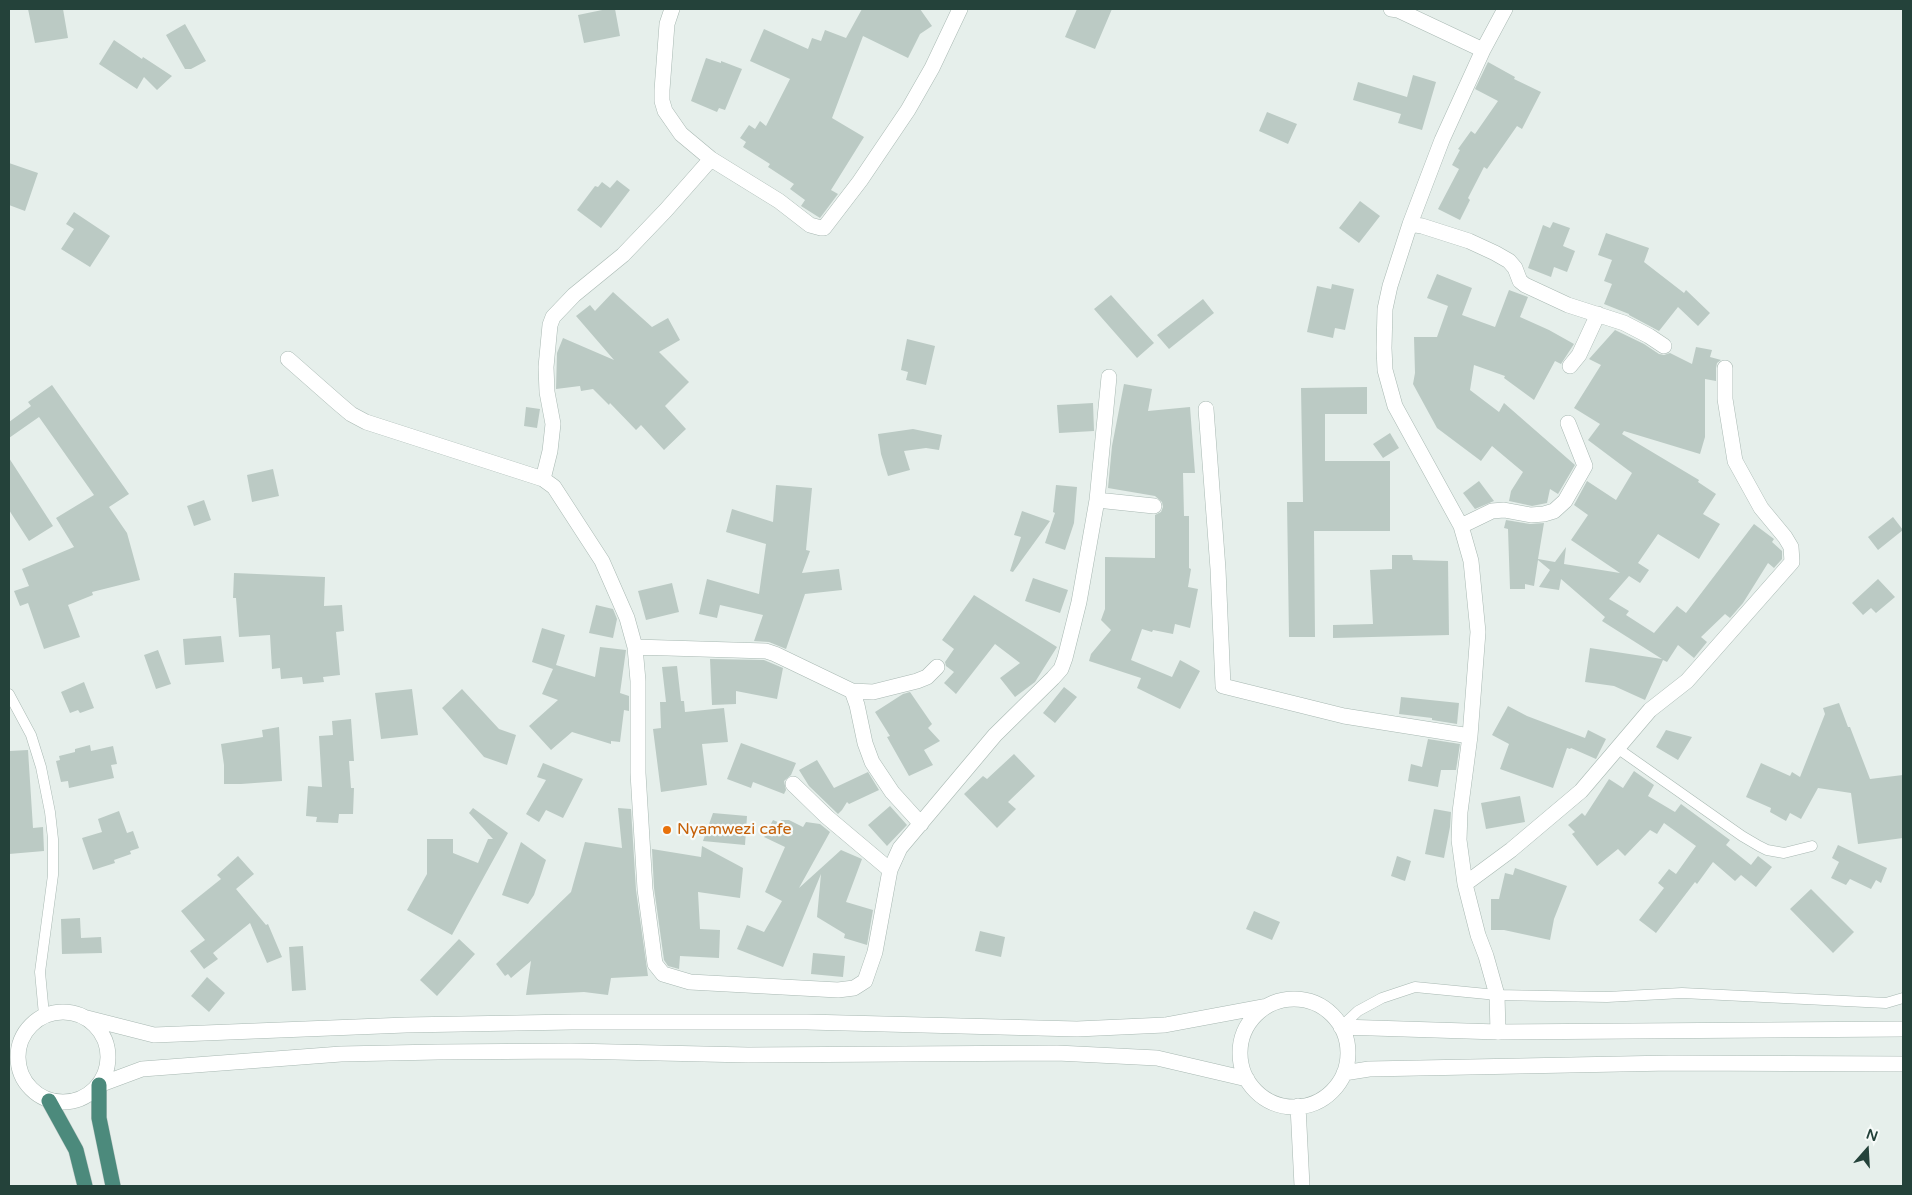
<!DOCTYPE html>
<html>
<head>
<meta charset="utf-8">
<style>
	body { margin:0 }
	#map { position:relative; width:1912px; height:1195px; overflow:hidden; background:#e6efeb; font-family:"Varela Round",sans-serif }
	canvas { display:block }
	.frame { position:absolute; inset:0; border:10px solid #24423a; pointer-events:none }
	.north { position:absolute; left:1842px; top:1125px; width:50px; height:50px; -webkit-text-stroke:4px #f7fbf9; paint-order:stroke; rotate:19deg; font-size:14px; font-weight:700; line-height:20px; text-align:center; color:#24423a }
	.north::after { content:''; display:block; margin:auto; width:18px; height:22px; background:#24423a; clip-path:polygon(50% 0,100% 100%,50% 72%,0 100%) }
</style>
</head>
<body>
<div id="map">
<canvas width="1912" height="1195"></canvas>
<div class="frame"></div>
<div class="north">N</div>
</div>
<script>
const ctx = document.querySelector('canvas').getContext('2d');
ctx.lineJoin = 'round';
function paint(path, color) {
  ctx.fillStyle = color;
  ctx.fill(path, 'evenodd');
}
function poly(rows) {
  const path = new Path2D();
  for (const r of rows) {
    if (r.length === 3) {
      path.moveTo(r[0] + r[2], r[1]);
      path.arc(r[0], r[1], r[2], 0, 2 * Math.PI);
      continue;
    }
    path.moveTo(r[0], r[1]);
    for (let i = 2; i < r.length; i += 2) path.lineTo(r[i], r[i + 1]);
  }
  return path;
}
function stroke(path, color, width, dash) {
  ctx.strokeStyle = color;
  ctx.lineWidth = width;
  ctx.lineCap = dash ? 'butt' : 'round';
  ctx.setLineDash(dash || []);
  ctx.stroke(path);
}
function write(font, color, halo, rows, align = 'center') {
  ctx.font = font + ' "Varela Round",sans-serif';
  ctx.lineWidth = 4.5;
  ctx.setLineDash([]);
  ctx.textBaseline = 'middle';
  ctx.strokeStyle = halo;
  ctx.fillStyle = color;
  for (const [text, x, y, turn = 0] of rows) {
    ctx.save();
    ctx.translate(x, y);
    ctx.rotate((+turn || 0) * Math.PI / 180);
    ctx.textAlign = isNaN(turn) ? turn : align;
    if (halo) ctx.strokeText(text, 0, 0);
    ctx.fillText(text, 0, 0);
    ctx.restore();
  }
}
paint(poly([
	[28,9,63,9,68,38,35,43],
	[607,9,615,9,620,36,584,43,578,15],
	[862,9,920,9,932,26,920,34,908,58,863,36,832,118,864,137,831,190,838,194,820,218,801,206,805,200,790,189,794,184,768,167,770,164,743,147,746,142,740,138,749,125,755,129,760,121,766,126,790,79,750,61,764,29,808,49,812,38,821,41,825,30,846,38],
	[1077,9,1112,9,1095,49,1065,37],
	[185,24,206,61,191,69,185,69,166,35],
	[114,40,142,59,143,57,172,76,157,90,144,77,137,89,99,64],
	[706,58,721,63,721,61,742,69,725,110,719,108,717,112,691,101],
	[1488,62,1515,77,1514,79,1541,92,1522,129,1517,126,1487,169,1484,167,1468,198,1470,200,1460,220,1438,209,1459,169,1452,165,1460,150,1458,149,1471,131,1475,134,1498,101,1475,89],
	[1413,75,1436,82,1422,130,1398,123,1401,114,1353,100,1358,82,1407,97],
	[1267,112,1297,124,1288,144,1259,131],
	[9,163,38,173,25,211,9,205],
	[617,180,630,190,601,228,577,210,595,186,598,187,602,182,610,188],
	[1360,201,1380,216,1359,243,1339,228],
	[74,212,110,236,90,267,61,249,74,229,66,224],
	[1553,222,1570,228,1563,246,1575,251,1567,272,1554,267,1551,277,1528,268,1543,225,1550,228],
	[1606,233,1649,248,1644,262,1684,293,1686,290,1710,313,1698,326,1678,307,1659,331,1629,315,1629,314,1604,304,1612,284,1604,281,1612,260,1598,255],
	[1437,274,1472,288,1462,315,1495,327,1509,290,1528,297,1520,317,1549,330,1574,344,1561,364,1555,361,1534,400,1504,378,1505,376,1474,365,1470,390,1499,412,1504,403,1575,465,1558,494,1550,489,1547,503,1532,506,1509,501,1511,491,1523,472,1492,446,1481,461,1437,428,1413,384,1415,373,1414,337,1437,337,1448,306,1427,298],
	[1332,284,1354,289,1345,330,1335,328,1333,338,1307,332,1317,286,1331,289],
	[613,292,652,327,668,318,680,340,659,352,689,382,665,406,686,429,664,450,641,425,636,430,610,403,609,405,593,389,581,391,580,386,556,389,557,353,563,338,614,360,576,316,590,305,595,311],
	[1111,295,1154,343,1137,358,1094,309],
	[1203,299,1214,313,1169,349,1157,335],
	[1615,330,1644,344,1659,354,1664,355,1670,353,1692,364,1696,347,1712,350,1710,357,1721,360,1717,363,1716,368,1716,381,1705,379,1705,437,1700,454,1624,431,1622,434,1699,480,1698,482,1716,494,1703,514,1720,524,1699,559,1658,534,1638,563,1649,570,1640,583,1629,576,1609,599,1629,611,1626,615,1654,633,1677,606,1686,613,1754,524,1774,539,1772,542,1782,551,1782,559,1774,568,1768,563,1743,603,1730,618,1725,614,1701,637,1707,642,1694,658,1678,645,1667,662,1663,660,1645,700,1614,686,1585,682,1590,648,1662,659,1602,621,1605,617,1561,579,1559,590,1539,587,1550,570,1538,560,1534,586,1525,584,1525,589,1510,589,1508,529,1504,528,1506,520,1530,524,1544,523,1538,559,1555,562,1566,547,1564,564,1620,573,1571,540,1588,515,1574,505,1587,481,1616,500,1632,473,1588,440,1600,424,1574,408,1601,365,1589,359],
	[907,339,935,346,926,385,906,380,908,372,901,370],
	[1124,384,1152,389,1148,411,1190,407,1195,473,1183,473,1184,516,1189,516,1189,568,1191,569,1188,587,1198,589,1190,628,1175,624,1173,634,1153,630,1152,632,1142,629,1131,660,1172,677,1180,660,1200,671,1180,709,1137,688,1141,678,1089,661,1091,654,1111,630,1101,620,1105,609,1105,557,1155,558,1155,515,1161,512,1163,507,1162,502,1155,496,1108,488,1112,446],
	[52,385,129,494,109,507,127,533,140,580,92,592,93,595,68,605,80,637,44,649,28,603,20,606,14,591,29,586,22,569,74,547,56,518,94,495,39,417,9,438,9,422,31,406,28,402],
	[1367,387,1367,414,1325,414,1325,461,1390,461,1390,531,1314,531,1315,637,1289,637,1287,502,1303,502,1301,388],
	[1093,403,1094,431,1059,433,1057,405],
	[526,407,540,409,537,428,524,426],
	[913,429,942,435,939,450,926,448,904,451,910,470,888,476,881,454,878,434],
	[1390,433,1399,448,1383,458,1373,444],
	[9,458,53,526,29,541,9,510],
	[273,469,279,496,252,502,247,475],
	[1479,481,1494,501,1475,509,1463,493],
	[776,485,812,488,806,550,810,551,802,573,839,569,842,590,805,594,786,649,769,642,754,641,763,615,720,605,717,618,699,614,707,579,759,594,766,544,726,532,732,509,773,522],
	[1056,485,1077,487,1074,523,1065,550,1045,543,1055,513,1053,512],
	[204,500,211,520,194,526,187,506],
	[1022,511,1050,521,1013,572,1010,571,1021,537,1014,535],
	[1893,517,1903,530,1878,550,1868,537],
	[1392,555,1412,555,1413,560,1448,561,1449,635,1333,638,1333,625,1373,624,1370,570,1392,569],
	[234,573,325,577,324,606,342,605,344,631,336,632,340,675,323,677,324,682,303,684,302,677,281,679,280,668,272,669,270,635,239,637,236,598,233,598],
	[1033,578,1068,590,1060,613,1025,601],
	[1878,579,1895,597,1876,613,1871,608,1863,615,1852,603],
	[672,583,679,612,646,620,638,591],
	[974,595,1057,647,1035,682,1015,697,1000,678,1020,663,995,644,956,694,944,683,954,672,946,666,945,662,954,649,942,640],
	[596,605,613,609,617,619,613,638,589,633],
	[542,628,565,635,556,665,595,677,600,647,626,650,620,693,629,696,629,711,624,710,620,742,611,741,611,744,572,732,551,750,529,726,558,700,542,694,553,669,532,662],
	[221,636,224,662,185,665,183,639],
	[158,650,171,684,156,689,144,655],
	[710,659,764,660,783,668,777,699,736,691,736,704,712,705],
	[677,666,681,701,684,701,685,712,724,708,728,742,702,744,707,785,661,792,653,729,661,728,660,702,666,702,662,667],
	[84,682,94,708,80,713,78,710,70,713,61,692],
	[1064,687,1077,697,1055,723,1043,713],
	[412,689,418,735,381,739,375,693],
	[462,689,499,729,516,735,507,765,484,757,442,708],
	[910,692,932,724,928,728,940,741,924,750,933,765,909,776,887,737,890,736,875,712,903,694],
	[1401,697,1459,703,1457,724,1432,720,1432,718,1399,714],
	[1839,703,1848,727,1850,727,1870,779,1903,775,1903,838,1858,844,1851,793,1818,788,1801,819,1790,813,1786,821,1770,812,1771,808,1746,797,1761,763,1790,776,1792,772,1800,777,1825,714,1823,708],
	[1508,706,1527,716,1585,738,1588,730,1606,739,1596,759,1571,748,1570,749,1567,748,1553,788,1500,769,1509,744,1492,735],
	[351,719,354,761,349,761,351,788,354,788,353,814,339,814,338,823,316,822,317,817,306,816,308,786,322,787,319,736,333,735,332,721],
	[279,727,282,781,241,784,224,784,224,765,221,744,263,737,262,730],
	[1666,730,1692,737,1678,760,1656,747],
	[1428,739,1460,744,1456,770,1441,770,1438,787,1408,781,1411,764,1422,767],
	[741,743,796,763,791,775,784,781,786,790,784,794,753,782,751,788,727,779],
	[90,745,91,751,113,746,117,764,111,765,114,778,69,788,68,781,61,782,56,761,60,760,59,756,75,752,75,749],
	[28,750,33,828,43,827,44,851,9,854,9,751],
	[1014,754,1035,776,1008,802,1016,809,997,828,964,794,983,776,987,779],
	[817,760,834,788,868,772,879,790,849,804,847,802,842,810,838,814,809,786,799,770],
	[543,763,583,779,563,818,546,810,539,822,526,814,546,780,537,777],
	[1634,771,1654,785,1648,796,1675,812,1681,804,1730,840,1726,845,1751,865,1758,856,1772,867,1756,887,1741,875,1735,881,1713,862,1697,884,1695,882,1656,933,1639,920,1664,888,1658,883,1669,869,1676,874,1696,846,1664,823,1657,834,1650,830,1625,856,1618,849,1597,866,1572,834,1575,832,1568,825,1582,813,1585,816,1609,779,1623,788],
	[1520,796,1525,822,1486,829,1481,803],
	[890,806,907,825,887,846,868,825],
	[473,808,508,833,452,935,407,910,427,874,427,839,453,839,453,853,478,863,488,839,493,839,469,813],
	[618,808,631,809,636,890,648,976,611,978,608,995,584,992,526,995,531,961,511,978,508,974,505,976,496,964,571,892,585,842,622,848],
	[1434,809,1451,812,1450,827,1444,858,1425,854],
	[119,811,127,833,133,831,139,848,130,851,131,854,114,860,115,863,93,870,82,838,102,832,98,819],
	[713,813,747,816,745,845,703,841],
	[773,820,780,823,781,820,789,820,803,827,806,822,820,824,830,832,799,888,841,850,862,859,846,902,873,910,867,945,844,938,845,934,817,917,821,874,783,967,737,949,747,925,764,932,782,901,765,892,785,847,764,837],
	[521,842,546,860,534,895,528,904,502,895],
	[1838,845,1887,868,1881,883,1876,880,1871,889,1850,879,1846,885,1831,878,1839,862,1832,858],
	[702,846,743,868,740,898,698,892,700,929,720,930,719,958,680,956,679,969,668,966,664,960,654,888,652,849,701,857],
	[238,856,254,874,236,889,266,925,268,924,282,957,267,963,250,923,213,953,218,959,204,969,190,951,205,940,181,911,221,879,217,875],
	[1397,856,1411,861,1405,881,1391,876],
	[1515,868,1567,886,1554,919,1550,940,1504,930,1491,930,1491,899,1499,899,1505,873,1513,875],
	[1811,889,1854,932,1833,953,1790,909],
	[1254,911,1280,922,1272,940,1246,929],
	[80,918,81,938,101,937,102,953,62,954,61,919],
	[980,931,1005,937,1001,957,975,951],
	[459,939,475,954,437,996,420,980],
	[303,946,306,990,292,991,289,947],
	[813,953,845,956,843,977,811,974],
	[207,977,225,993,209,1012,191,996]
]), '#bbcac4');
const service = poly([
	[9,694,31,735,41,767,50,812,53,839,53,875,40,972,44,1015],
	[1617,748,1742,836,1759,846,1767,850,1784,853,1812,846],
	[1341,1027,1358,1011,1382,998,1415,987,1497,995,1548,996,1607,997,1682,993,1886,1003,1903,998]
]);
const minor = poly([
	[672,9,667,24,662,90,662,101,665,111,681,134,711,159,779,201,810,225,821,228,824,228,860,181,908,110,932,68,960,9],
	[1391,9,1398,10,1483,50],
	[711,159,666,210,623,255,574,295,553,317,550,325,546,367,547,392,553,424,550,451,543,479,554,487,602,561,627,618,635,647,638,681,638,773,645,889,655,964,663,974,690,982,838,990,854,988,865,981,875,952,890,870,900,848,995,735,1053,678,1061,669,1065,658,1079,602,1097,500,1109,377],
	[1410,224,1422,226,1469,241,1495,253,1509,261,1515,268,1520,281,1525,285,1568,305,1624,323,1649,336,1664,346],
	[288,359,338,403,351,414,366,422,543,479],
	[1570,366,1579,355,1598,314],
	[1206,409,1218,569,1223,686,1344,716,1470,736],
	[1097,500,1154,506],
	[1461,526,1492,511,1504,510,1531,515,1544,514,1554,511,1565,501,1585,466,1568,423],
	[635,647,766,651,775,654,852,691,873,692,917,681,927,677,937,667],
	[852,691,857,705,865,743,872,762,892,792,921,824],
	[793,784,827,817,890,870],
	[1465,884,1511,850,1581,791,1650,710,1687,681,1792,562,1791,547,1785,537,1761,508,1735,461,1725,399,1725,368],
	[1498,1032,1497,995,1486,956,1478,935,1465,884,1459,840,1460,812,1470,736,1478,632,1471,561,1461,526,1395,406,1385,370,1384,348,1385,309,1390,286,1410,224,1442,140,1483,50,1505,9]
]);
const tertiary = poly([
	[1294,1053,54],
	[63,1057,45],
	[87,1018,154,1035,406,1025,572,1022,807,1022,1077,1029,1165,1025,1267,1006],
	[1341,1027,1498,1032,1903,1029],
	[1344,1073,1369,1069,1671,1063,1903,1064],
	[99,1085,142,1069,341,1054,438,1052,571,1051,748,1055,1057,1053,1157,1058,1247,1079],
	[1298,1106,1302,1186]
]);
const trunk = poly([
	[99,1085,99,1118,113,1186],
	[49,1101,76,1150,85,1186]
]);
stroke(service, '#a8b8b2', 11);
stroke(minor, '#a8b8b2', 16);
stroke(tertiary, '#a8b8b2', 16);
stroke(trunk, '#c2cac8', 16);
stroke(service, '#fff', 10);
stroke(minor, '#fff', 15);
stroke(tertiary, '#fff', 15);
stroke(trunk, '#4c8a7c', 15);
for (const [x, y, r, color] of [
	[667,830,5,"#e8710a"]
]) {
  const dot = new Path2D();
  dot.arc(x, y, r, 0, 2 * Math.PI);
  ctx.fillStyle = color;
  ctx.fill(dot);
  stroke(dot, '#f7fbf9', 2);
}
write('16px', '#c56008', '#f7fbf9', [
	["Nyamwezi cafe",677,830]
], 'left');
</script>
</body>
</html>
